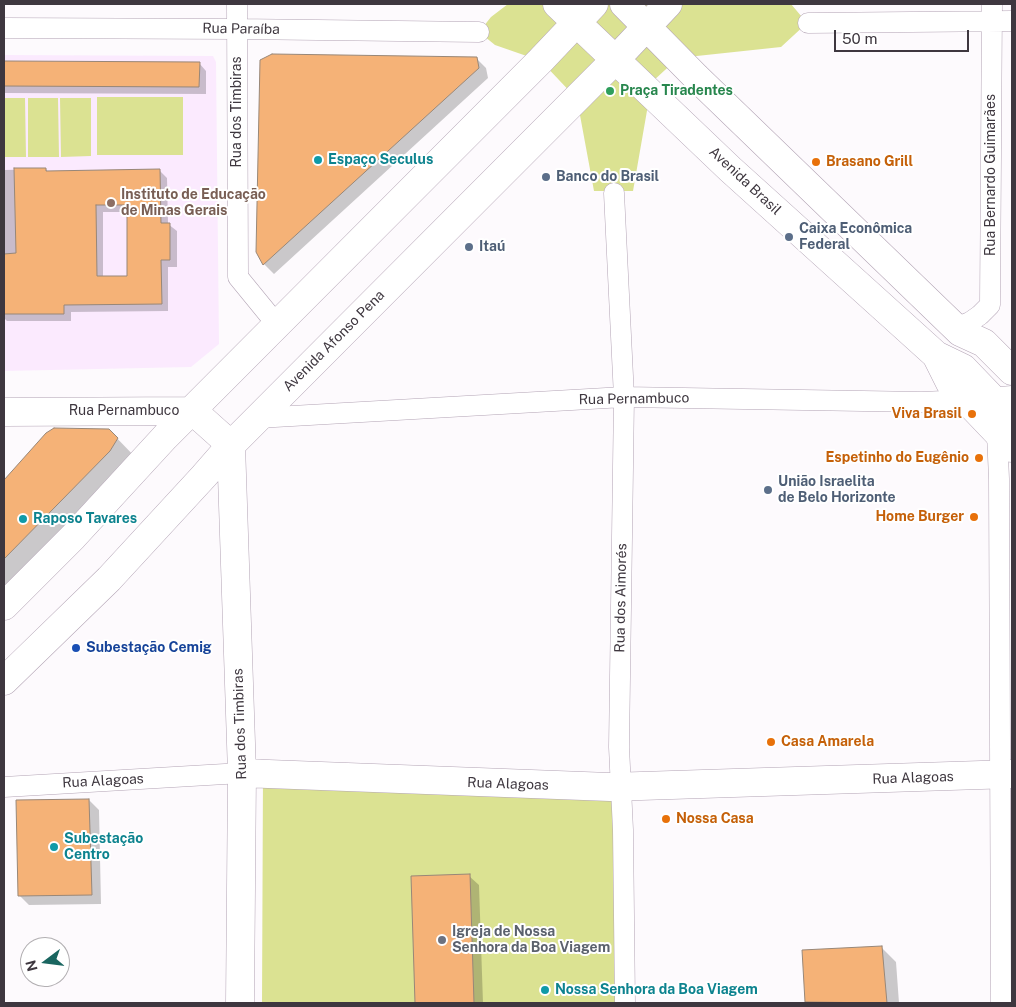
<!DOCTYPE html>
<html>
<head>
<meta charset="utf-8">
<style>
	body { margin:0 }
	#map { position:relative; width:1016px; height:1007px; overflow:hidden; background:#fdfafd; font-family:"Public Sans",sans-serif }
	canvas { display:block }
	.frame { position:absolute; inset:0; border:5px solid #3e373f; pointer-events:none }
	.north { position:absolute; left:20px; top:937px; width:50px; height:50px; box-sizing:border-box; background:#fff; border:1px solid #b2afb2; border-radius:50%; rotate:255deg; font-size:14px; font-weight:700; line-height:20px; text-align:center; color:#3e373f }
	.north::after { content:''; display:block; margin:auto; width:18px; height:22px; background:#1a6660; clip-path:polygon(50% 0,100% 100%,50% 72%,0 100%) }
	.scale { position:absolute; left:834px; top:30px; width:135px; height:22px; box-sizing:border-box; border:2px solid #3e373f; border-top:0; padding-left:6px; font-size:15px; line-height:18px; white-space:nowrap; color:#3e373f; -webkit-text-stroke:4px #fff; paint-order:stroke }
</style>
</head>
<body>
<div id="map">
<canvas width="1016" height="1007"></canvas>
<div class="frame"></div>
<div class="north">N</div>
<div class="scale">50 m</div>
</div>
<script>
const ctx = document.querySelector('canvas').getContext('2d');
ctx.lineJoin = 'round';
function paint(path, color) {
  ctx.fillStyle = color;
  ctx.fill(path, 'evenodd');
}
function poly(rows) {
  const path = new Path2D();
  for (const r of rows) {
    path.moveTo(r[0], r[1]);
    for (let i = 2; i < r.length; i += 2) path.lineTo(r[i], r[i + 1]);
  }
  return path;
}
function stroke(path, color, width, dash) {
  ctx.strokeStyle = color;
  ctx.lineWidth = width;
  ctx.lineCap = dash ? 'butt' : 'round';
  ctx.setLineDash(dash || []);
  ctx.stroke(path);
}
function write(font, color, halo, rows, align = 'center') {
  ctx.font = font + ' "Public Sans",sans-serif';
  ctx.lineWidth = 4;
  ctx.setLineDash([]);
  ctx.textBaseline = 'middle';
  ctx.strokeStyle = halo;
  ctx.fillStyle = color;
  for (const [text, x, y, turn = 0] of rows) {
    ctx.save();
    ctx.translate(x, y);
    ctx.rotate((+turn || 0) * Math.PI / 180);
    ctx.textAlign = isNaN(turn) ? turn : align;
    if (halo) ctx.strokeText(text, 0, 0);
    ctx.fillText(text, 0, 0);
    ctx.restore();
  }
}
paint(poly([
	[4,55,213,56,216,62,219,344,191,367,4,371]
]), '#fbeafe');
paint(poly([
	[508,4,791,4,807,23,781,47,678,58,652,82,633,191,594,191,577,99,541,61,495,45,479,32,491,17],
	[97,97,183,97,183,155,97,155],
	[25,98,26,157,4,157,4,98],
	[28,98,58,98,59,157,28,157],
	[60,98,91,98,91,156,61,157],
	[263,774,608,781,618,805,623,1003,262,1003]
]), '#dbe292');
paint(poly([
	[476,58,486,68,488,78,274,274,264,264,257,252],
	[4,62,199,63,206,71,206,94,4,93],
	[46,169,48,172,160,171,167,178,168,224,177,231,177,267,168,267,168,311,71,312,71,321,7,321,4,318,4,170],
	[103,212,128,212,128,277,103,277],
	[109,430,140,462,141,482,4,621,4,482,46,434],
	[89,800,99,810,101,904,29,905,19,895],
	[469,876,479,885,483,1003,416,1003,412,877],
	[882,948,896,962,899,1003,757,1003,807,1003,804,951]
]), '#0003');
const building = poly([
	[272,54,477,57,479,68,263,265,256,252,260,60,272,54],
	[4,61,200,62,199,87,4,86,4,61],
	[14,168,46,168,46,171,160,169,161,223,170,223,170,260,161,260,162,304,64,305,64,314,4,314,4,254,16,253,14,168],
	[96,205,127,205,127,276,97,276,96,205],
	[54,428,109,429,118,438,110,451,4,559,4,480,46,433,54,428],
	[89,799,92,895,18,896,16,800,89,799],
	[470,874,474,1003,415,1003,411,876,470,874],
	[882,946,887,1003,805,1002,802,950,882,946]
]);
paint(building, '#f5b277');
stroke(building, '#988778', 1);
const street = poly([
	[237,4,238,277,278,326],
	[808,23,1012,21],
	[4,28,237,29,479,32],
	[614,193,624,397,619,747,623,830,625,1003],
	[956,328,970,322,980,315,990,305,992,4],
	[257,418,624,397,922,402,966,400,1012,396],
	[997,433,999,479,1001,1003],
	[4,787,242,773]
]);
const secondary = poly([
	[557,4,730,169,936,355,963,368,1012,419],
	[624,4,696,77,960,332,984,343,1012,371],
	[936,355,950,383,1012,448],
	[4,412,193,411,231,445],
	[231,445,242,773,240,1003],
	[4,606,73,537,165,437,540,61,594,4],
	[4,681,109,579,204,476,231,445,616,59,668,4],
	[242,773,610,787,1012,774]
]);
stroke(street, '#b3a4b5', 21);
stroke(secondary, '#b3a4b5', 29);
stroke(street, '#fff', 20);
stroke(secondary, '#fff', 28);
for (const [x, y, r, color] of [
	[610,91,5,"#2e9e5b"],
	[318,160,5,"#0f9aa8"],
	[816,162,5,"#e8710a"],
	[546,177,5,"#5c6f8a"],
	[111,203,5,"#8d6e63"],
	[789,237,5,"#5c6f8a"],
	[469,247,5,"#5c6f8a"],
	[972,414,5,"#e8710a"],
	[979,458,5,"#e8710a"],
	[768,490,5,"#5c6f8a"],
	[974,517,5,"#e8710a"],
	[23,519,5,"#0f9aa8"],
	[76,648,5,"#1a4fb4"],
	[771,742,5,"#e8710a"],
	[666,819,5,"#e8710a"],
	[54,847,5,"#0f9aa8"],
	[442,940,5,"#6b7280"],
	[545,990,5,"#0f9aa8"]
]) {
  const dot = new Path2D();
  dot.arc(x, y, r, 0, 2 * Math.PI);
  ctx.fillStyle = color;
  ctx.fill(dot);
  stroke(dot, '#fff', 2);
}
write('14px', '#3e373f', '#fff', [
	["Rua Paraíba",241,29,1],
	["Rua dos Timbiras",237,112,-90],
	["Rua Bernardo Guimarães",991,175,-90],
	["Avenida Brasil",745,181,43],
	["Avenida Afonso Pena",334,341,-45],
	["Rua Pernambuco",634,399,-1],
	["Rua Pernambuco",124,411],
	["Rua dos Aimorés",621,598,-89],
	["Rua dos Timbiras",240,724,-92],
	["Rua Alagoas",913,778,-2],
	["Rua Alagoas",103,781,-3],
	["Rua Alagoas",508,784,2]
]);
write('bold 14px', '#27864d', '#fff', [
	["Praça Tiradentes",620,91]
], 'left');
write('bold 14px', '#0d838f', '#fff', [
	["Espaço Seculus",328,160],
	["Raposo Tavares",33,519],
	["Subestação",64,839],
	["Centro",64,855],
	["Nossa Senhora da Boa Viagem",555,990]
], 'left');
write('bold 14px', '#c56008', '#fff', [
	["Brasano Grill",826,162],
	["Viva Brasil",962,414,"right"],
	["Espetinho do Eugênio",969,458,"right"],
	["Home Burger",964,517,"right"],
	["Casa Amarela",781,742],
	["Nossa Casa",676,819]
], 'left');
write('bold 14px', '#4e5e75', '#fff', [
	["Banco do Brasil",556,177],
	["Caixa Econômica",799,229],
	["Federal",799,245],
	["Itaú",479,247],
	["União Israelita",778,482],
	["de Belo Horizonte",778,498]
], 'left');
write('bold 14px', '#785e54', '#fff', [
	["Instituto de Educação",121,195],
	["de Minas Gerais",121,211]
], 'left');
write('bold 14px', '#164399', '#fff', [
	["Subestação Cemig",86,648]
], 'left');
write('bold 14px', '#5b616d', '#fff', [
	["Igreja de Nossa",452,932],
	["Senhora da Boa Viagem",452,948]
], 'left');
</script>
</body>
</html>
